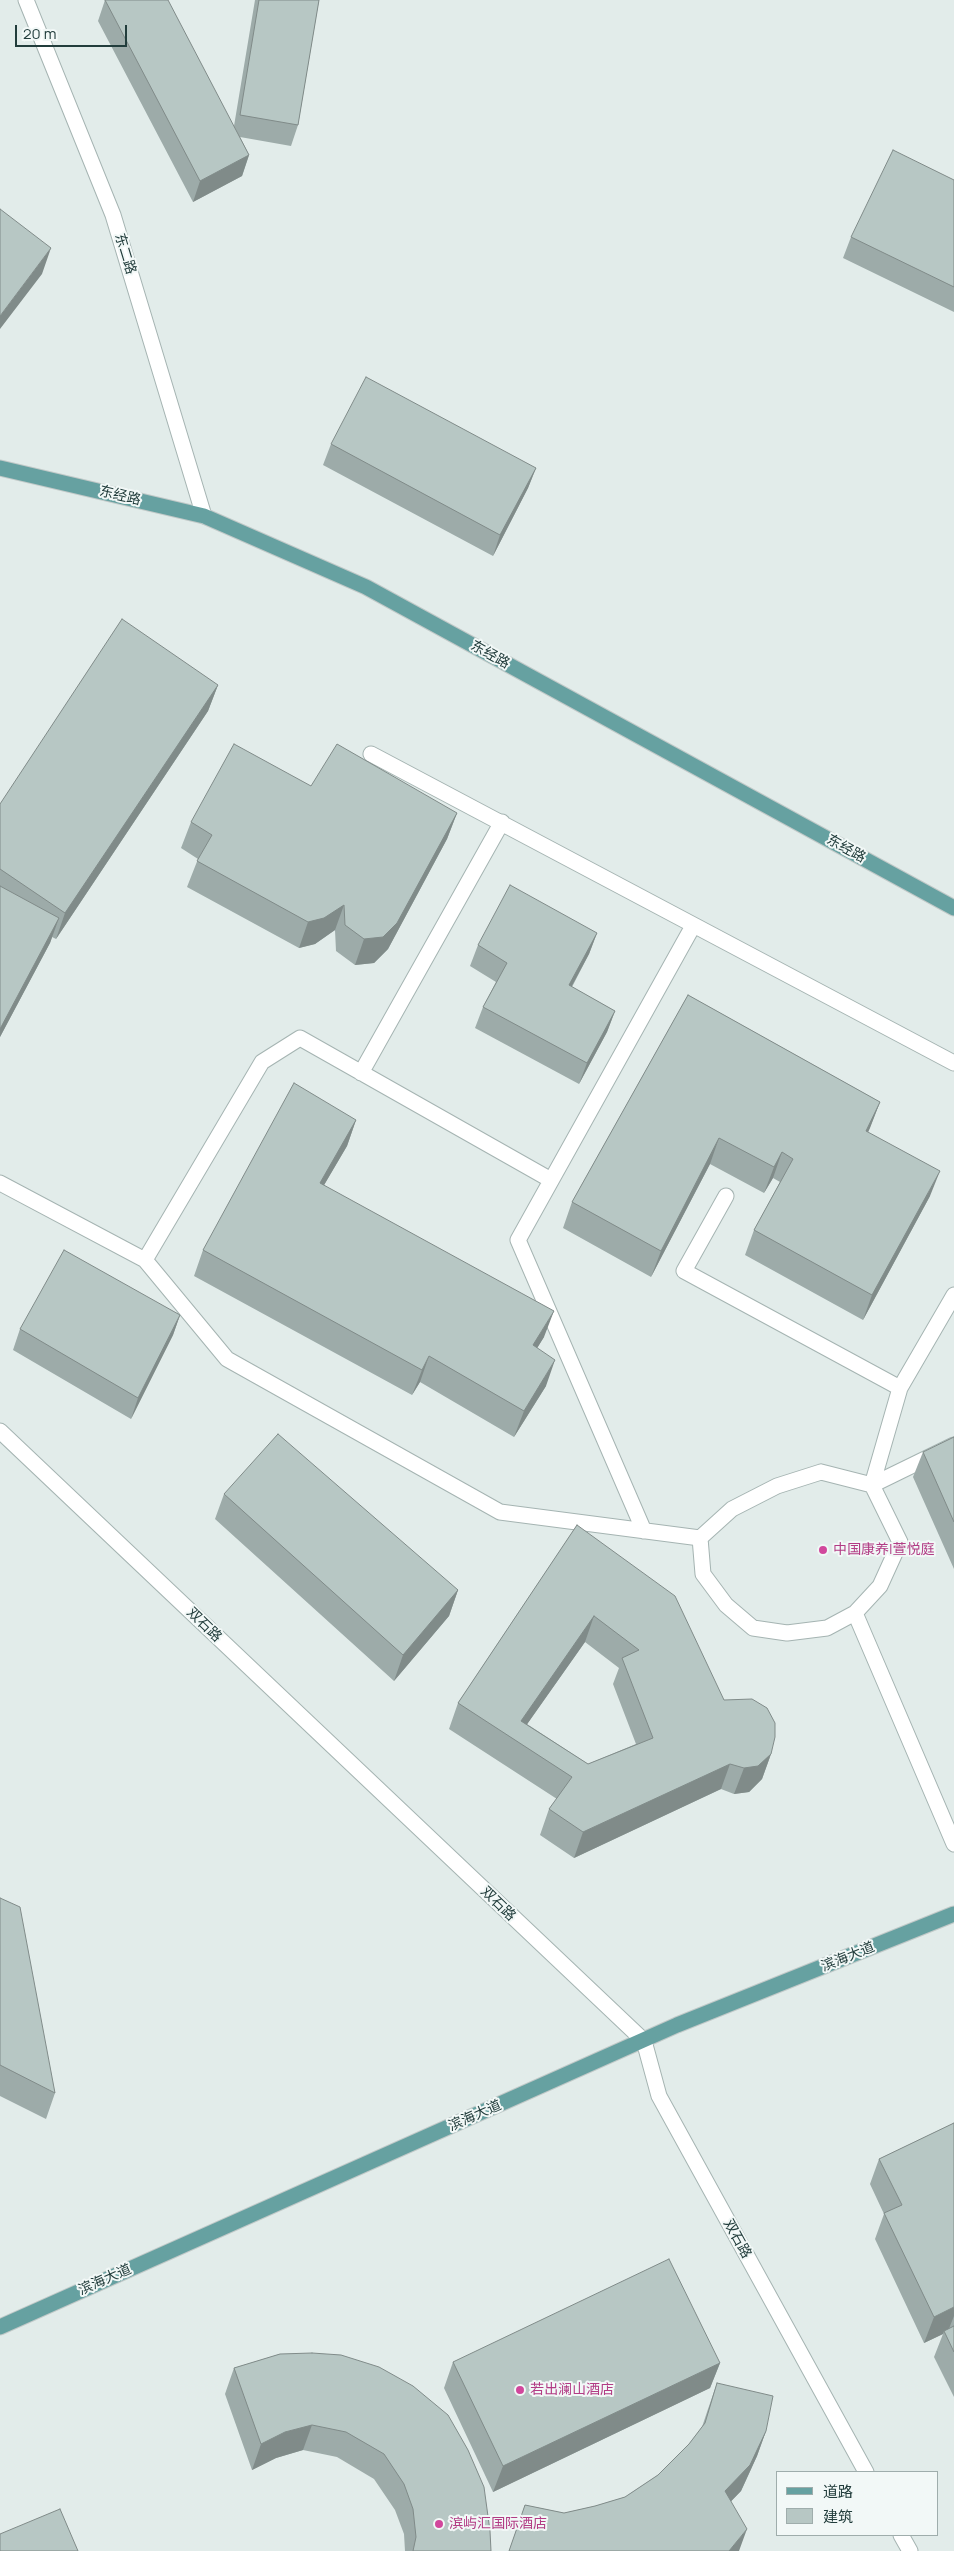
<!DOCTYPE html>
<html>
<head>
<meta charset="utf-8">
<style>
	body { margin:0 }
	#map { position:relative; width:954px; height:2551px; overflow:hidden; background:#e2ecea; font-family:Manrope,"Noto Sans SC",sans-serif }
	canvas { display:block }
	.legend { position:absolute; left:776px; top:2471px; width:162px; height:65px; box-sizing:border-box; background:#f2f8f7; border:1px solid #9fadac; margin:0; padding:6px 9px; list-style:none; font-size:15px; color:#223d3c }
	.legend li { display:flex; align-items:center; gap:10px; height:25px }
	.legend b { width:25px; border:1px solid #9fadac }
	.scale { position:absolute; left:15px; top:25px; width:112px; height:22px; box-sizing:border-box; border:2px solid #223d3c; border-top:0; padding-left:6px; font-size:15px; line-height:18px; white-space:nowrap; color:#223d3c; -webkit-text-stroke:4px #f2f8f7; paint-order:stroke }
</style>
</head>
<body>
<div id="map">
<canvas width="954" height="2551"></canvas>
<ul class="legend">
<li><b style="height:6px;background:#66a1a1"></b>道路</li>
<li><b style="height:14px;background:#b7c7c4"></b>建筑</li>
</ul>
<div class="scale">20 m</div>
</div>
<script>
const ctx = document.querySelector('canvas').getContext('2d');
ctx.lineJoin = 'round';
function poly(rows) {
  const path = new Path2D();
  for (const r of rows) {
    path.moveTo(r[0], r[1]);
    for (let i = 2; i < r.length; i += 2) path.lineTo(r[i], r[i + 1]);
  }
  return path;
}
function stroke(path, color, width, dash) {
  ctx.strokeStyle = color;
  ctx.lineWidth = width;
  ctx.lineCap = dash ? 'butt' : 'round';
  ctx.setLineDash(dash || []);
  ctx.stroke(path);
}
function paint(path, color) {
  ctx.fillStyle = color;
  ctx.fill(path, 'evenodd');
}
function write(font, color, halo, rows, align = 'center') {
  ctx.font = font + ' Manrope,"Noto Sans SC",sans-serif';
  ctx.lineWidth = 4;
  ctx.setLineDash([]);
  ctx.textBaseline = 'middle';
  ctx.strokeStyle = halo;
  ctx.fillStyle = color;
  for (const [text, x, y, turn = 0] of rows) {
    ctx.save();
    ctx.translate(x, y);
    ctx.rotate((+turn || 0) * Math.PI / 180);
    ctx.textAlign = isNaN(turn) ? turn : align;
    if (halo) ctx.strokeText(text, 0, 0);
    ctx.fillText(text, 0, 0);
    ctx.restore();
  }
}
const minor = poly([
	[26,0,113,215,204,516],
	[371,754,954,1063],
	[361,1073,502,822],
	[0,1183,145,1260,227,1359,500,1512,700,1538],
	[726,1196,684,1271,900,1388],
	[145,1260,262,1062,300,1038,551,1180],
	[0,1431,644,2041,659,2096,866,2472],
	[821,1472,872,1485,900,1542,880,1586,855,1613,827,1628,787,1633,753,1628,726,1605,703,1574,700,1538,732,1509,777,1486,821,1472],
	[872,1485,900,1388,954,1295],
	[872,1485,954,1445],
	[644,1531,518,1240,693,926],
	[855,1613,954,1844],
	[901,2535,910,2551]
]);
const major = poly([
	[0,468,204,516,366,587,954,908],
	[0,2327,677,2025,954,1914]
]);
stroke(minor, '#a5b4b2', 17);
stroke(major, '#c1c9c8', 17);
stroke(minor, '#fff', 15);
stroke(major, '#66a1a1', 15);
paint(poly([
	[105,0,234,126,255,0,319,0,298,125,291,146,240,137,249,155,242,176,193,202,98,21],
	[954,180,954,312,843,258,851,237],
	[331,444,536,468,528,488,493,556,323,465],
	[218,685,208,711,56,939,52,937,50,943,0,1037,0,804],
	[311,786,457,813,447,839,388,949,374,963,355,965,336,951,335,930,315,944,299,948,187,887,198,859,181,848,191,822],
	[597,933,589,954,572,987,615,1011,607,1032,579,1084,475,1028,483,1007,496,982,470,966,478,945],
	[688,995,880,1102,868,1132,930,1196,863,1320,745,1255,754,1230,780,1182,773,1178,764,1193,710,1164,651,1277,563,1228,572,1202],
	[356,1120,347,1146,324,1185,544,1337,537,1348,546,1386,514,1437,420,1382,412,1395,194,1276,203,1250],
	[180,1315,173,1335,131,1419,13,1350,20,1329],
	[954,1437,954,1569,913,1477,923,1452],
	[224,1494,458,1590,449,1616,394,1681,215,1519],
	[577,1525,724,1700,771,1754,762,1779,749,1792,734,1794,721,1789,574,1858,540,1835,549,1809,557,1799,449,1729,458,1703],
	[585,1642,619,1668,613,1684,636,1744,588,1764,527,1724],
	[0,1898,55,2093,46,2119,0,2096],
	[954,2123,954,2397,934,2357,943,2334,924,2343,875,2239,884,2214,870,2184,879,2159],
	[280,2354,491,2551,405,2551,404,2534,395,2510,374,2479,337,2457,303,2450,276,2458,252,2470,225,2394,234,2368],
	[453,2362,720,2363,710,2388,493,2492,444,2388],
	[717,2383,766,2431,757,2456,741,2491,731,2501,739,2551,509,2551,525,2505,564,2513,595,2506,625,2497,658,2475,689,2444,702,2427,708,2409]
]), '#9daba9');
paint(poly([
	[249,155,242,176,193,202,200,181],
	[51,248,42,274,0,329,0,316],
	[536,468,528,488,493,556,500,535],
	[218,685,208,711,56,939,65,913],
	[457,813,447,839,388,949,374,963,355,965,364,939],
	[344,905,335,930,315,944,299,948,308,922],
	[59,918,50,943,0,1037,0,1029],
	[597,933,589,954,561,1006,569,985],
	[615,1011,607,1032,579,1084,587,1063],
	[880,1102,870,1128,856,1157,866,1131],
	[356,1120,347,1146,310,1209,320,1183],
	[719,1138,710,1164,651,1277,661,1251],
	[782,1152,773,1178,764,1193,774,1167],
	[940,1171,930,1196,863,1320,872,1295],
	[554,1311,544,1337,523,1371,533,1345],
	[180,1315,173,1335,131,1419,138,1398],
	[429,1356,420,1382,412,1395,422,1370],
	[555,1360,546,1386,514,1437,524,1411],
	[458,1590,449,1616,394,1681,403,1655],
	[594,1616,585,1642,516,1740,521,1721],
	[771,1754,762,1779,749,1792,734,1794,744,1768],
	[730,1764,721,1789,574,1858,583,1832],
	[954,2307,954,2316,948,2331,944,2331,943,2334,924,2343,934,2317],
	[720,2363,710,2388,493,2492,503,2466],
	[312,2425,303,2450,276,2458,252,2470,261,2444,285,2432],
	[766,2431,757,2456,741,2491,716,2517,725,2491],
	[747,2529,739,2551,729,2551]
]), '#808b89');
const building = poly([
	[105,0,168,0,249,155,200,181,105,0],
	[259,0,319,0,298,125,240,115,259,0],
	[893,150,954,180,954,287,851,237,893,150],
	[0,209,51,248,0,316,0,209],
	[366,377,536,468,500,535,331,444,366,377],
	[122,619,218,685,65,913,0,869,0,804,122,619],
	[234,744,311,786,337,744,457,813,397,923,383,937,364,939,345,925,344,905,324,918,308,922,197,861,212,835,191,822,234,744],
	[510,885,597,933,569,985,615,1011,587,1063,483,1007,507,963,478,945,510,885],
	[0,886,59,918,0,1029,0,886],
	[688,995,880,1102,866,1131,940,1171,872,1295,754,1230,793,1159,782,1152,774,1167,719,1138,661,1251,572,1202,688,995],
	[294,1083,356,1120,320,1183,554,1311,533,1345,555,1360,524,1411,429,1356,422,1370,203,1250,294,1083],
	[64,1250,180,1315,138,1398,20,1329,64,1250],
	[278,1434,458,1590,403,1655,224,1494,278,1434],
	[954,1437,954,1522,923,1452,954,1437],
	[577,1525,675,1596,724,1700,752,1699,767,1708,775,1723,775,1737,771,1754,758,1766,744,1768,730,1764,583,1832,549,1809,572,1777,458,1703,577,1525],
	[594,1616,639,1650,622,1658,653,1738,588,1764,521,1721,594,1616],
	[0,1898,20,1907,55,2093,0,2065,0,1898],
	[954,2123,954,2307,934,2317,884,2213,902,2205,879,2159,954,2123],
	[669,2259,720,2363,503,2466,453,2362,669,2259],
	[954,2326,954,2352,944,2331,954,2326],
	[312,2353,341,2355,379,2367,413,2386,448,2415,468,2450,484,2487,490,2531,491,2551,413,2551,416,2537,413,2509,404,2484,384,2454,346,2432,312,2425,285,2432,261,2444,234,2368,280,2354,312,2353],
	[717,2383,773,2396,766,2431,750,2465,725,2491,747,2529,729,2551,509,2551,525,2505,564,2513,595,2506,625,2497,658,2475,689,2444,705,2423,717,2383],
	[60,2509,78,2551,0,2551,0,2534,60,2509]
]);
paint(building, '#b7c7c4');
stroke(building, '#808b89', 1);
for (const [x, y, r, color] of [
	[823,1550,5,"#d1479c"],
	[520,2390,5,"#d1479c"],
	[439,2524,5,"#d1479c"]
]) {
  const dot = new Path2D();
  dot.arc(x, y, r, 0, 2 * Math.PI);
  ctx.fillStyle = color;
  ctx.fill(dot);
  stroke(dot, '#f2f8f7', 2);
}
write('14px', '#223d3c', '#f2f8f7', [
	["东二路",125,254,73],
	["东经路",120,496,13],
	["东经路",490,655,29],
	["东经路",846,849,29],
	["双石路",204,1625,44],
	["双石路",498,1904,44],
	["滨海大道",848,1957,-22],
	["滨海大道",475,2116,-24],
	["双石路",737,2239,61],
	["滨海大道",105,2280,-24]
]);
write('14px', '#b23c85', '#f2f8f7', [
	["中国康养|萱悦庭",833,1550],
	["若出澜山酒店",530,2390],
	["滨屿汇国际酒店",449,2524]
], 'left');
</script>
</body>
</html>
